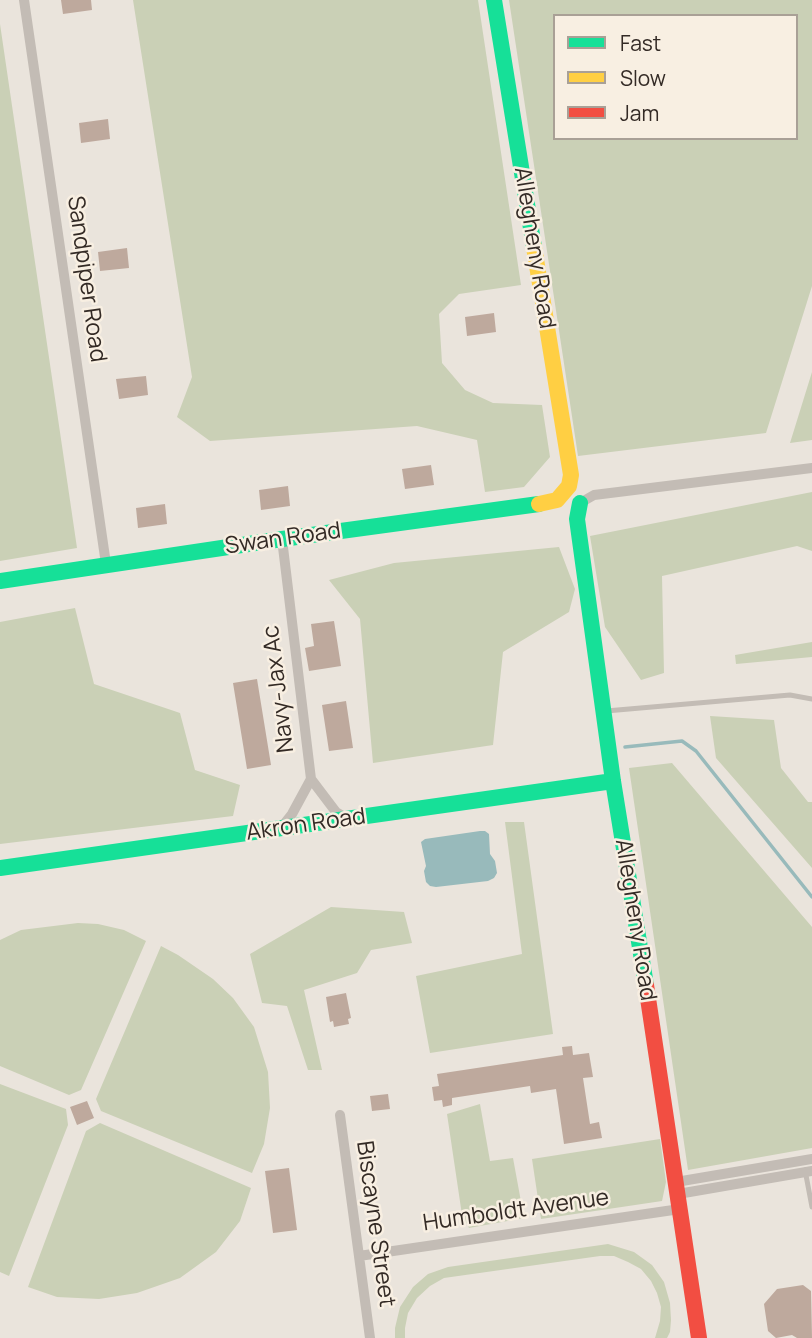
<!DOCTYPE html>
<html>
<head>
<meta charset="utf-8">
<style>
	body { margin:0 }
	#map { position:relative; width:812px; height:1338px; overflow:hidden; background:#eae4dc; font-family:Manrope,sans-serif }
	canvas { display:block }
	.legend { position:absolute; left:553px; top:14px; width:245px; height:126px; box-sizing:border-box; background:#f8efe2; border:2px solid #a9a096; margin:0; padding:9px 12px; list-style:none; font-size:21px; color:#332a25 }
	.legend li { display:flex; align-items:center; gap:14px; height:35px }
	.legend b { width:35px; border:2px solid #a9a096 }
</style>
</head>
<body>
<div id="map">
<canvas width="812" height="1338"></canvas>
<ul class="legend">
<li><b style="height:9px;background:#16e098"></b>Fast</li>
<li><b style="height:9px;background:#ffcf43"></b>Slow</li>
<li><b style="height:9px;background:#f24e42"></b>Jam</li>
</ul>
</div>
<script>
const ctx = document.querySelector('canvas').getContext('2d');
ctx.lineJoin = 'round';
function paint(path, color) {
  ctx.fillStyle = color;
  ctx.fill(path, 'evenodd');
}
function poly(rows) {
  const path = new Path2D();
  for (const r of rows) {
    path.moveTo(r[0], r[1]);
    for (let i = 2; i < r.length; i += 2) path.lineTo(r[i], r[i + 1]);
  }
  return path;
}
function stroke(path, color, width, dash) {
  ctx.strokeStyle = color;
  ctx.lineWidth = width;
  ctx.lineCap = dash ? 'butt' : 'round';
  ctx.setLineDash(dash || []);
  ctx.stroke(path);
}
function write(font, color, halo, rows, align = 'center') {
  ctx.font = font + ' Manrope,sans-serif';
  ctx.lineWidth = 5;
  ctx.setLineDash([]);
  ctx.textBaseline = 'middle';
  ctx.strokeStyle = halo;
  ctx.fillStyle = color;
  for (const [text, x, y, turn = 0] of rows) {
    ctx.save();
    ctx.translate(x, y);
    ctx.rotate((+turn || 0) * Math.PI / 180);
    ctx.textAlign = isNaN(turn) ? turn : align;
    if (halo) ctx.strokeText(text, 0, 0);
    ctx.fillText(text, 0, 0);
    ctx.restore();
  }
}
paint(poly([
	[133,0,478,0,521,285,459,294,439,314,442,363,465,390,493,403,542,405,550,457,524,487,485,492,477,440,417,426,210,441,177,417,192,377],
	[509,0,812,0,812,286,766,433,578,456],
	[555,16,796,16,796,138,555,138],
	[0,24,77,548,0,561],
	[812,372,812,440,790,443],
	[812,492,812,551,797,546,662,576,664,673,641,680,605,627,590,536],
	[559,547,575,589,569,612,503,652,493,745,373,763,360,619,329,580,394,563],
	[75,608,94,684,180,713,195,770,240,785,233,816,0,844,0,622],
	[812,642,812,657,736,664,735,655],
	[710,716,774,720,781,768,808,802,812,802,812,868,716,758],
	[672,763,812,927,812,1148,688,1170,629,768],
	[505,822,524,822,553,1034,430,1053,416,976,522,954],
	[331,907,404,912,412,943,371,950,357,973,304,990,322,1070,308,1070,287,1006,262,1003,250,954],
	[78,923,98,924,124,930,146,941,81,1090,69,1095,0,1066,0,940,21,930],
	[161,946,178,955,213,979,233,998,254,1027,268,1072,270,1108,264,1144,252,1173,101,1111,96,1099],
	[0,1084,66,1109,68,1125,9,1276,0,1272],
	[480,1104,490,1161,513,1158,524,1218,469,1228,462,1215,447,1114],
	[100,1123,251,1188,240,1221,216,1252,180,1278,137,1293,99,1299,57,1297,28,1287,86,1131],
	[660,1139,666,1182,662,1201,541,1219,532,1159],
	[608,1244,634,1252,652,1265,664,1282,670,1303,671,1320,670,1332,667,1338,655,1338,660,1321,661,1307,657,1293,651,1281,641,1269,628,1262,614,1256,600,1256,444,1278,430,1286,417,1298,408,1313,405,1328,405,1338,395,1338,395,1328,400,1307,413,1287,428,1274,448,1267]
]), '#cad0b6');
paint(poly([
	[480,831,485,831,489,834,490,854,495,861,497,873,494,878,488,881,436,887,430,886,426,882,424,871,426,866,421,842,425,839]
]), '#98babb');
stroke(poly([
	[625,747,682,741,696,751,812,897]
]), '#98babb', 3.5);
paint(poly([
	[61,0,91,0,92,10,63,14],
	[108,119,110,139,81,143,79,123],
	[127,248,129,268,100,271,98,252],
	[494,313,496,332,467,336,465,317],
	[146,376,148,395,119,399,116,379],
	[431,465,434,485,405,489,402,469],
	[288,486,290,506,261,510,259,490],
	[165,504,167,524,138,528,136,508],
	[334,621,341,666,309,671,305,648,314,646,311,624],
	[257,679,271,765,247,769,233,683],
	[346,701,353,748,329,751,322,705],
	[346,993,351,1018,348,1019,349,1024,334,1027,333,1021,330,1022,326,997],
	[572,1046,573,1055,589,1053,593,1077,583,1078,590,1124,599,1122,602,1138,564,1144,556,1089,531,1093,530,1086,452,1098,452,1105,443,1107,442,1100,434,1101,432,1087,439,1086,437,1074,563,1055,562,1047],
	[388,1094,390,1109,372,1111,370,1096],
	[87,1101,94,1118,77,1125,70,1107],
	[289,1168,297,1230,273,1233,265,1171],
	[803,1285,811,1291,812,1338,797,1338,792,1335,776,1338,768,1331,764,1304,777,1289]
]), '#bea99d');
stroke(poly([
	[606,711,790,695,812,699],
	[805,1170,812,1207]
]), '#c3bcb5', 5);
stroke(poly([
	[24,0,106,564],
	[580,503,594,495,812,468],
	[282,539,311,779,336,812,348,819],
	[281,828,292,814,311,779],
	[340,1115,370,1338],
	[676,1182,812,1159],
	[678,1194,812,1171],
	[359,1256,680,1209]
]), '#c3bcb5', 10);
stroke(poly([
	[494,0,534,247],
	[580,503,577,519,613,781,646,985],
	[0,581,282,539,539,504],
	[0,868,613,781]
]), '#16e098', 16);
stroke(poly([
	[534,247,571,475,569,486,557,500,539,504]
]), '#ffcf43', 16);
stroke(poly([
	[646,985,699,1338]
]), '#f24e42', 16);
write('23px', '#332a25', '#f8efe2', [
	["Allegheny Road",534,248,81],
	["Sandpiper Road",86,279,82],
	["Swan Road",283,539,-8],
	["Navy-Jax Ac",279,689,-97],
	["Akron Road",306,825,-8],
	["Allegheny Road",635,920,81],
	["Humboldt Avenue",516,1211,-8],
	["Biscayne Street",375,1224,82]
]);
</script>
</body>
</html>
